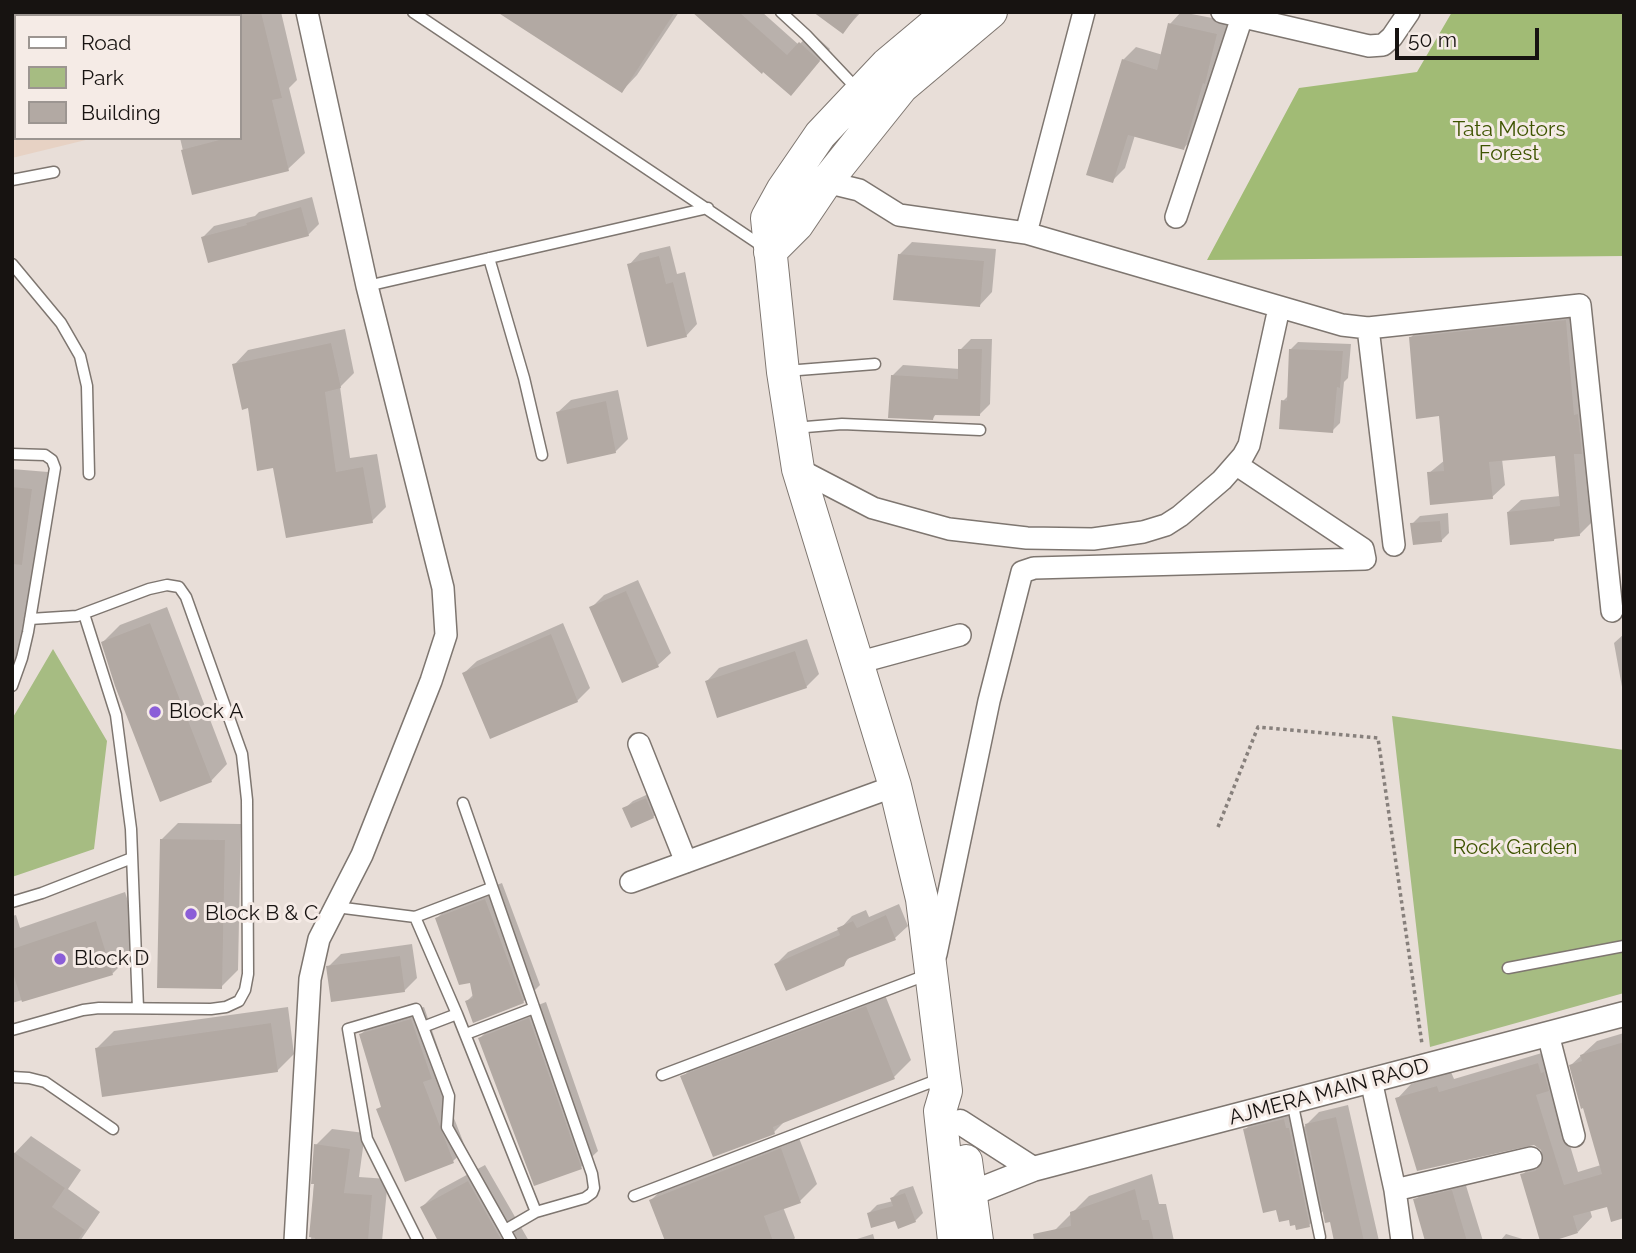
<!DOCTYPE html>
<html>
<head>
<meta charset="utf-8">
<style>
	body { margin:0 }
	#map { position:relative; width:1636px; height:1253px; overflow:hidden; background:#e8ded8; font-family:Raleway,sans-serif }
	canvas { display:block }
	.frame { position:absolute; inset:0; border:14px solid #171311; pointer-events:none }
	.legend { position:absolute; left:14px; top:14px; width:228px; height:126px; box-sizing:border-box; background:#f5ebe6; border:2px solid #9c9591; margin:0; padding:9px 12px; list-style:none; font-size:21px; color:#171311 }
	.legend li { display:flex; align-items:center; gap:14px; height:35px }
	.legend b { width:35px; border:2px solid #9c9591 }
	.scale { position:absolute; left:1395px; top:28px; width:144px; height:32px; box-sizing:border-box; border:4px solid #171311; border-top:0; padding-left:9px; font-size:21px; line-height:24px; white-space:nowrap; color:#171311; -webkit-text-stroke:5px #f5ebe6; paint-order:stroke }
</style>
</head>
<body>
<div id="map">
<canvas width="1636" height="1253"></canvas>
<div class="frame"></div>
<ul class="legend">
<li><b style="height:9px;background:#fff"></b>Road</li>
<li><b style="height:19px;background:#a6bc82"></b>Park</li>
<li><b style="height:19px;background:#b2a9a3"></b>Building</li>
</ul>
<div class="scale">50 m</div>
</div>
<script>
const ctx = document.querySelector('canvas').getContext('2d');
ctx.lineJoin = 'round';
function paint(path, color) {
  ctx.fillStyle = color;
  ctx.fill(path, 'evenodd');
}
function poly(rows) {
  const path = new Path2D();
  for (const r of rows) {
    path.moveTo(r[0], r[1]);
    for (let i = 2; i < r.length; i += 2) path.lineTo(r[i], r[i + 1]);
  }
  return path;
}
function stroke(path, color, width, dash) {
  ctx.strokeStyle = color;
  ctx.lineWidth = width;
  ctx.lineCap = dash ? 'butt' : 'round';
  ctx.setLineDash(dash || []);
  ctx.stroke(path);
}
function write(font, color, halo, rows, align = 'center') {
  ctx.font = font + ' Raleway,sans-serif';
  ctx.lineWidth = 6;
  ctx.setLineDash([]);
  ctx.textBaseline = 'middle';
  ctx.strokeStyle = halo;
  ctx.fillStyle = color;
  for (const [text, x, y, turn = 0] of rows) {
    ctx.save();
    ctx.translate(x, y);
    ctx.rotate((+turn || 0) * Math.PI / 180);
    ctx.textAlign = isNaN(turn) ? turn : align;
    if (halo) ctx.strokeText(text, 0, 0);
    ctx.fillText(text, 0, 0);
    ctx.restore();
  }
}
paint(poly([
	[12,12,100,12,101,16,16,16,16,138,94,138,12,158]
]), '#e7d2c4');
paint(poly([
	[53,649,107,741,94,849,12,877,12,719],
	[1392,716,1624,750,1624,993,1430,1047]
]), '#a6bc82');
paint(poly([
	[1452,12,1624,12,1624,256,1207,260,1299,88,1417,72]
]), '#a1bb75');
paint(poly([
	[12,12,18,12,12,23],
	[121,12,281,12,297,80,289,88,305,153,288,169,193,193,180,138,240,138,240,16,122,16],
	[500,12,679,12,637,75,622,91],
	[704,12,762,12,799,45,811,32,830,49,791,93],
	[816,12,861,12,843,32],
	[1181,12,1228,21,1217,69,1196,135,1184,148,1135,135,1125,168,1112,181,1123,60,1136,47,1163,55,1170,24],
	[312,197,319,224,308,235,203,237,214,226,255,216,259,212],
	[912,242,996,249,992,292,980,305,899,255],
	[670,246,677,274,685,272,697,324,686,336,629,265,640,253],
	[1578,308,1592,522,1579,535,1556,537,1554,540,1508,512,1521,500,1560,496,1557,454,1502,459,1505,485,1492,497,1429,473,1445,460,1441,415,1411,337,1424,325],
	[345,329,354,373,340,387,350,458,377,454,386,507,372,521,275,466,234,365,248,350],
	[971,339,992,339,990,404,979,415,937,413,933,418,892,376,903,365,960,369,960,350],
	[1298,342,1351,344,1348,378,1344,382,1340,423,1332,431,1283,401,1289,395,1290,350],
	[618,390,628,439,615,452,558,412,571,400],
	[12,469,48,472,24,657,12,668],
	[1448,513,1449,533,1441,541,1412,524,1420,516],
	[638,580,671,653,658,665,591,608,604,595],
	[167,607,227,764,211,781,103,642,120,625],
	[563,623,590,688,577,701,464,673,477,661],
	[1624,634,1624,698,1614,643],
	[807,639,819,674,806,687,707,681,719,668],
	[655,791,662,809,653,817,624,809,633,801],
	[178,823,241,824,238,970,221,987,161,840],
	[502,883,540,985,523,1002,467,1001,474,994,472,981,437,918,454,901],
	[125,892,142,944,112,974,12,1003,12,916,16,915,20,928],
	[899,904,908,926,895,938,853,954,843,964,776,964,788,952,840,929,852,916,866,910,869,917],
	[412,944,417,978,404,991,328,967,341,954],
	[883,990,911,1060,894,1077,786,1120,774,1132,683,1077,699,1060],
	[546,1002,598,1151,581,1167,480,1038,497,1021],
	[288,1007,294,1054,277,1071,97,1048,114,1031],
	[424,1007,444,1065,436,1072,466,1149,453,1161,406,1180,361,1034,374,1022],
	[1624,1033,1624,1216,1608,1205,1590,1210,1592,1217,1578,1232,1522,1175,1537,1160,1545,1157,1541,1147,1397,1099,1411,1084,1451,1072,1454,1079,1552,1050,1552,1086,1578,1172,1601,1165,1571,1065,1597,1041],
	[1348,1105,1379,1241,1336,1241,1331,1220,1324,1210,1309,1225,1245,1130,1257,1117,1297,1107,1299,1117,1302,1116,1304,1127,1319,1112],
	[332,1129,365,1133,359,1177,388,1179,382,1241,311,1241,316,1145],
	[797,1133,817,1184,800,1201,783,1207,795,1238,792,1241,666,1241,651,1200,668,1184],
	[31,1136,81,1170,68,1189,100,1212,80,1241,12,1241,12,1156],
	[485,1165,529,1241,440,1241,422,1207,439,1190],
	[1152,1174,1159,1204,1166,1204,1174,1241,1055,1241,1054,1231,1089,1196],
	[1464,1179,1483,1241,1427,1241,1415,1200,1428,1187],
	[913,1186,923,1213,915,1221,869,1213,877,1205,893,1201,892,1198,900,1190],
	[873,1234,875,1241,855,1241,857,1239],
	[1506,1234,1529,1241,1500,1241]
]), '#0003');
paint(poly([
	[240,12,261,12,282,98,272,100,289,171,192,195,181,150,227,138,240,138],
	[497,12,675,12,622,93],
	[692,12,739,12,787,55,799,42,820,61,791,96,763,72,762,74],
	[813,12,859,12,843,34],
	[1168,23,1217,34,1205,84,1203,83,1184,150,1128,135,1113,183,1086,175,1122,59,1157,70],
	[301,207,309,236,208,263,201,237,247,225,246,223],
	[898,254,984,261,980,307,893,300],
	[659,256,666,284,673,282,687,337,647,347,627,264],
	[1566,320,1574,415,1578,414,1582,454,1574,454,1580,536,1554,539,1554,541,1510,545,1507,512,1560,506,1555,456,1489,462,1493,499,1430,505,1427,472,1444,471,1439,416,1416,419,1409,337],
	[331,343,341,388,325,392,336,472,363,467,373,523,286,538,273,468,257,471,248,408,242,410,232,364],
	[958,349,982,349,980,416,934,415,933,420,888,418,891,375,958,379],
	[1289,349,1343,351,1340,388,1337,387,1333,433,1279,429,1281,400,1287,401],
	[606,401,616,453,567,464,556,412],
	[12,487,32,489,22,565,12,564],
	[1440,521,1442,542,1413,545,1410,523],
	[626,591,659,667,622,683,589,607],
	[150,623,212,782,160,802,115,686,101,642],
	[551,634,578,702,490,739,462,673],
	[795,651,807,688,717,718,705,681],
	[646,798,654,818,631,828,622,808],
	[160,839,225,840,222,989,157,988],
	[485,899,524,1003,473,1023,465,1001,473,998,470,983,459,985,435,918],
	[886,915,896,940,847,959,844,966,786,991,774,964,840,935,837,928,853,921,857,928],
	[96,921,113,975,22,1002,12,970,12,949],
	[400,956,405,992,331,1002,326,966],
	[866,1006,895,1079,773,1127,775,1134,713,1157,680,1076],
	[529,1018,582,1169,534,1186,478,1038],
	[411,1019,432,1079,423,1082,454,1163,405,1182,376,1109,381,1107,359,1034],
	[271,1023,278,1072,102,1097,95,1048],
	[1624,1042,1624,1218,1611,1222,1607,1207,1573,1216,1578,1233,1553,1241,1540,1241,1520,1174,1535,1171,1543,1162,1541,1150,1534,1145,1417,1171,1395,1098,1437,1086,1439,1092,1538,1063,1541,1073,1544,1072,1549,1091,1536,1095,1564,1185,1602,1174,1583,1108,1581,1109,1569,1065,1582,1061,1580,1055],
	[1336,1117,1364,1241,1334,1241,1330,1222,1325,1223,1305,1124],
	[1284,1119,1286,1128,1289,1128,1310,1227,1296,1230,1295,1225,1290,1226,1289,1220,1279,1222,1276,1210,1263,1213,1243,1129],
	[314,1144,350,1149,344,1193,372,1195,368,1241,315,1241,315,1238,309,1237,314,1184,311,1184],
	[781,1148,801,1203,764,1216,773,1241,665,1241,649,1200],
	[12,1151,65,1188,52,1207,85,1230,77,1241,12,1241],
	[468,1181,498,1234,502,1241,438,1241,420,1207],
	[1135,1189,1142,1220,1149,1220,1154,1241,1034,1241,1033,1234,1071,1226,1070,1212],
	[1452,1190,1467,1241,1425,1241,1413,1199],
	[905,1193,916,1222,898,1229,895,1221,871,1228,867,1213,893,1206,890,1198]
]), '#b2a9a3');
const service = poly([
	[413,12,765,248],
	[781,12,806,35,859,91],
	[44,16,45,12],
	[12,84,16,76],
	[12,180,54,172],
	[489,258,524,378,542,455],
	[12,264,61,323,80,356,87,386,89,474],
	[367,286,708,208],
	[786,371,875,364],
	[794,428,842,424,980,430],
	[12,454,45,455,52,460,55,468,28,632,22,658,12,686],
	[84,614,116,715,131,829,138,1008],
	[463,803,592,1174,594,1188,592,1193,585,1198,536,1212,505,1230,511,1241],
	[12,902,42,893,132,858],
	[336,907,415,917,457,1014,423,1027,449,1096,447,1127,505,1230],
	[415,917,491,888],
	[1508,968,1624,946],
	[457,1014,536,1212],
	[12,1030,83,1010,99,1008,211,1009,226,1007,239,1001,245,990,248,974,247,800,242,754,186,597,179,587,167,585,149,589,77,616,30,619],
	[466,1034,534,1008],
	[662,1075,929,974],
	[12,1077,29,1078,45,1082,113,1129],
	[1292,1101,1320,1237],
	[634,1196,942,1078],
	[418,1241,367,1139,348,1029,416,1009,423,1027]
]);
const minor = poly([
	[1222,12,1369,46,1383,45,1392,37,1409,12],
	[826,182,859,190,899,215,1026,233,1342,325,1368,328,1580,305,1612,611],
	[1176,217,1242,17],
	[1026,233,1084,12],
	[1368,328,1394,545],
	[798,469,873,508,949,529,1027,538,1093,539,1143,532,1166,525,1180,516,1222,480,1243,456,1249,445,1279,308],
	[857,663,960,635],
	[639,744,686,862],
	[631,882,895,786],
	[936,954,989,701,1022,572,1034,568,1365,559,1363,549,1237,465],
	[1548,1034,1574,1136],
	[1371,1080,1395,1190,1402,1241],
	[1395,1190,1531,1158],
	[295,1241,310,979,319,939,362,855,431,681,446,635,443,588,367,286,307,12]
]);
const tertiary = poly([
	[941,1125,960,1122,1033,1169],
	[953,1196,970,1194,1033,1169,1624,1014]
]);
const primary = poly([
	[949,12,887,64,820,135,783,189,767,218,783,372,798,469,895,786,922,899,944,1077,946,1091,940,1111,954,1241],
	[770,252,797,225,826,182,902,87,991,12],
	[966,1161,977,1241]
]);
stroke(service, '#7e7670', 13);
stroke(minor, '#7e7670', 24);
stroke(tertiary, '#7e7670', 27);
stroke(primary, '#7e7670', 34);
stroke(poly([
	[1218,827,1258,727,1378,738,1422,1044]
]), '#87807c', 3.5, [3.5, 3.5]);
stroke(service, '#fff', 10);
stroke(minor, '#fff', 21);
stroke(tertiary, '#fff', 24);
stroke(primary, '#fff', 32);
for (const [x, y, r, color] of [
	[155,712,7,"#8b5ed8"],
	[191,914,7,"#8b5ed8"],
	[60,959,7,"#8b5ed8"]
]) {
  const dot = new Path2D();
  dot.arc(x, y, r, 0, 2 * Math.PI);
  ctx.fillStyle = color;
  ctx.fill(dot);
  stroke(dot, '#f5ebe6', 2.5);
}
write('21px', '#3e5401', '#f5ebe6', [
	["Tata Motors",1509,130],
	["Forest",1509,154],
	["Rock Garden",1515,848]
]);
write('21px', '#171311', '#f5ebe6', [
	["Block A",169,712],
	["Block B & C",205,914],
	["Block D",74,959]
], 'left');
write('21px', '#171311', '#f5ebe6', [
	["AJMERA MAIN RAOD",1329,1092,-15]
]);
</script>
</body>
</html>
